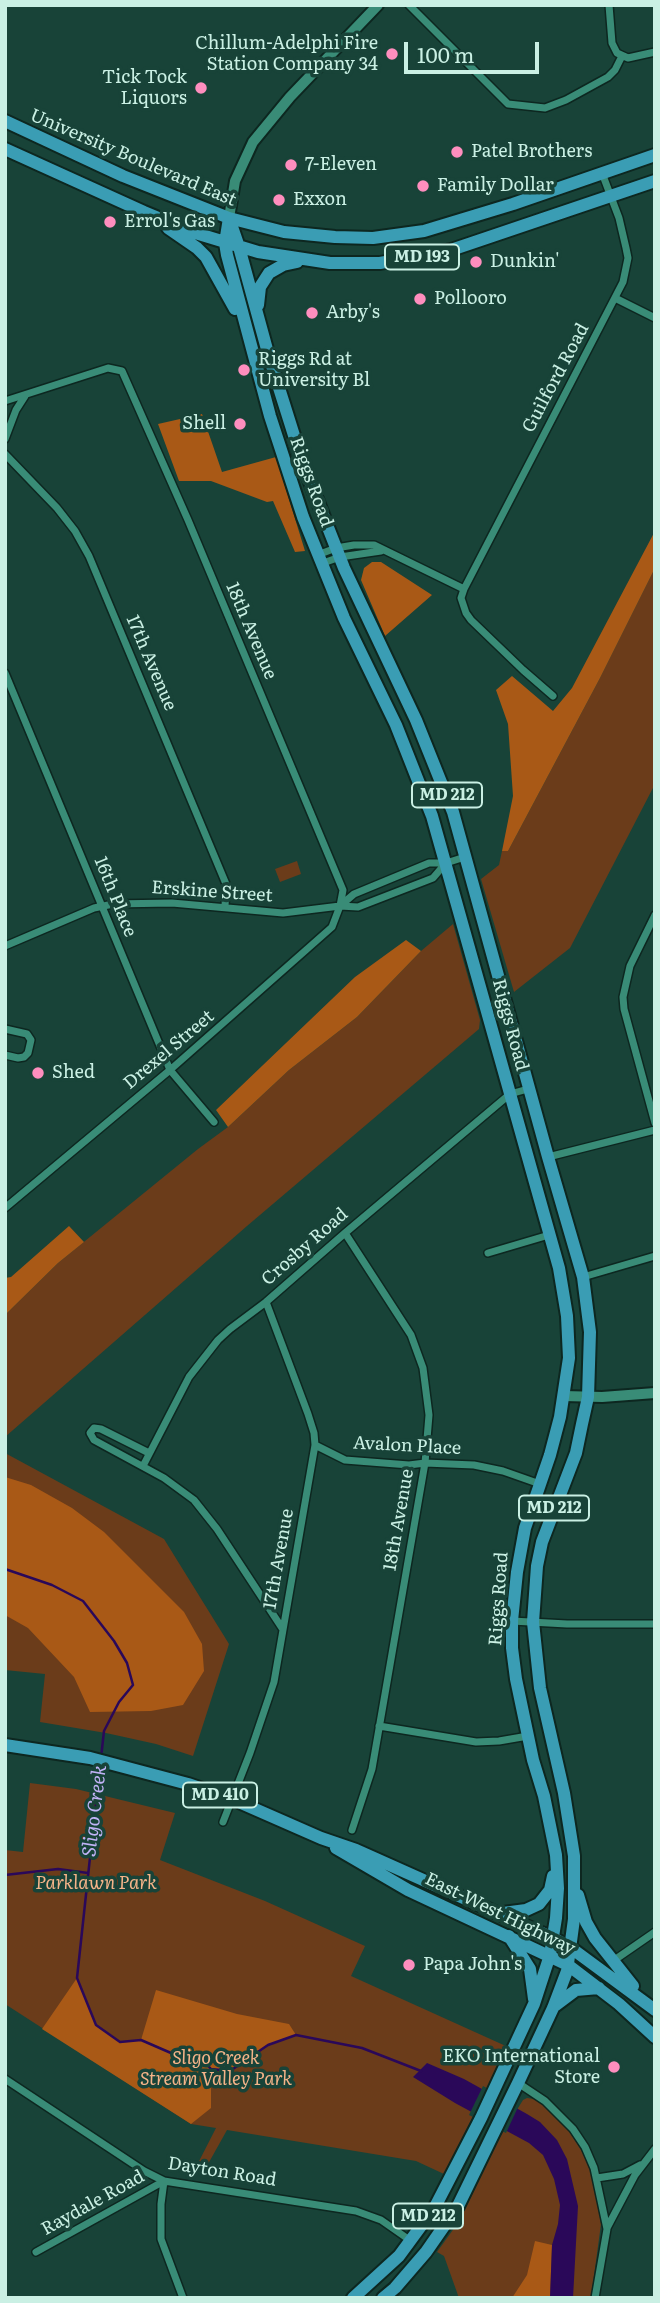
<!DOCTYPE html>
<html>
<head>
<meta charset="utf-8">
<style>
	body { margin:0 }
	#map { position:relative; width:660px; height:2303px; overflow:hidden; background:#184338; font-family:Literata,serif }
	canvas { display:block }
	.frame { position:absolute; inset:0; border:7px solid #caf0e4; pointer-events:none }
	.scale { position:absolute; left:404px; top:42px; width:135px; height:32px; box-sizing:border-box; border:4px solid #caf0e4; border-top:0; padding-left:9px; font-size:21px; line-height:24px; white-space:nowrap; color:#caf0e4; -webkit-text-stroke:5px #184338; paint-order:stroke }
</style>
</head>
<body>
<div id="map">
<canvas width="660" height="2303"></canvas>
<div class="frame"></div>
<div class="scale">100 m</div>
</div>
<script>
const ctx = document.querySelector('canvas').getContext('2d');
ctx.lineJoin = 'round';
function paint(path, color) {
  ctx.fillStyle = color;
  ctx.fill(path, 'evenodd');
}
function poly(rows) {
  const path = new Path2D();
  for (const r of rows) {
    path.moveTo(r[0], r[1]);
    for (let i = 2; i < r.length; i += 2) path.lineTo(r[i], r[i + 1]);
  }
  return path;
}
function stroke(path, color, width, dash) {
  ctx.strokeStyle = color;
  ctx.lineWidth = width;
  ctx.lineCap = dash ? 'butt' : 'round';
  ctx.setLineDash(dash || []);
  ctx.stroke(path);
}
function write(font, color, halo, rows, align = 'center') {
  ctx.font = font + ' Literata,serif';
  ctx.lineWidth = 7;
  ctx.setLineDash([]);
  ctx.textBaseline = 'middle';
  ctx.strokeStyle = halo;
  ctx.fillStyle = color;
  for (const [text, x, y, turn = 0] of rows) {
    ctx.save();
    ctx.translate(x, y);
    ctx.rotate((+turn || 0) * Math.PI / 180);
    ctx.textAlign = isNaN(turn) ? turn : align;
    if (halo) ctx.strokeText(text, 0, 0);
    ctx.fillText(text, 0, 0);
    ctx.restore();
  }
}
paint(poly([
	[655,568,655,784,570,948,514,992,481,879,499,865,502,851,508,851,600,678],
	[297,861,301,874,280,882,275,869],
	[453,924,480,1020,479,1029,247,1226,5,1437,5,1315,58,1263,198,1149,228,1127,289,1070,357,1017,421,951],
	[5,1453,164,1539,229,1644,193,1756,156,1744,106,1733,40,1722,45,1674,5,1670],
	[30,1783,76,1789,175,1813,160,1860,265,1901,365,1946,351,1976,508,2047,444,2174,416,2161,227,2130,203,2173,194,2171,216,2128,191,2124,5,2004,5,1850,23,1852],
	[527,2098,534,2099,543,2105,567,2128,583,2153,594,2180,601,2224,591,2298,459,2298,444,2256,437,2252,460,2220,500,2137,523,2100]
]), '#6b3c1a');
paint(poly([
	[202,414,222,472,276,457,305,551,295,552,273,501,267,502,211,481,179,481,158,424],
	[655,531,655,568,600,678,508,851,502,851,513,796,508,724,496,690,512,676,553,711,572,688],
	[372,562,381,562,432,595,385,636,361,580,364,568],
	[406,940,421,951,357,1017,289,1070,228,1127,216,1110,355,977],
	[69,1226,84,1242,58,1263,5,1315,5,1278,11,1277],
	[5,1477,31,1485,72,1508,104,1532,184,1612,202,1644,204,1671,183,1705,151,1711,90,1712,74,1677,28,1628,5,1615],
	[77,1978,96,2025,120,2042,141,2040,156,1990,237,2014,289,2024,296,2035,268,2045,230,2071,211,2069,211,2108,191,2124,42,2029],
	[535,2241,552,2245,550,2298,512,2298,527,2275]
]), '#a95916');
paint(poly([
	[427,2063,464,2079,527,2114,540,2122,557,2140,567,2159,578,2206,573,2298,550,2298,552,2245,558,2224,560,2205,554,2179,543,2155,529,2143,455,2103,413,2077]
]), '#2a0859');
paint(poly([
	[483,2086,519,2105,506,2133,469,2115]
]), '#184338');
stroke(poly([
	[5,1569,52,1585,83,1601,114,1641,127,1663,133,1685,119,1702,104,1731,101,1758],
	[100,1765,77,1978,96,2025,120,2042,141,2040,171,2053,199,2056,211,2069,230,2071,268,2045,296,2035,362,2048,421,2071],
	[5,1875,58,1869,88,1873]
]), '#2a0859', 2.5);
const street = poly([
	[409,5,508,104,545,108,566,100,608,77,615,70,622,56],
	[609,5,612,43,617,53,628,58,655,52],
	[615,298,655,318],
	[5,401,108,368,122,371,188,520,343,890,340,906],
	[5,439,16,410,25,396],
	[5,454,57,508,75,531,89,556,226,884,225,907],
	[320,554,336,548,354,545,374,545,464,589],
	[323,563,340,557,381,551],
	[5,673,170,1070,214,1122],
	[553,696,523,670,471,620,466,613,461,598,464,589,623,282,628,258,626,248,619,218,602,173],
	[655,915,630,966,623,997,624,1009,655,1123],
	[5,946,94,908,113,904,172,903,283,913,340,906,358,907,433,878,445,864],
	[5,1029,27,1034,31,1040,28,1053,24,1057,18,1058,5,1055],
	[548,1157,655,1130],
	[5,1208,170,1070,306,950,332,927,340,906,354,894,429,863,446,863,465,857],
	[345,1233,411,1335,423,1368,429,1415,425,1463,372,1769,352,1830],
	[488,1253,549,1235],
	[583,1277,655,1256],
	[315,1445,345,1460,409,1465,425,1463,474,1465,503,1471,540,1484],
	[149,1453,101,1429,94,1428,90,1433,94,1440,164,1478,194,1500,217,1529,282,1628],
	[143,1466,189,1377,218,1340,230,1329,266,1302,345,1233,510,1094,528,1089],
	[512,1621,567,1624,655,1624],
	[379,1726,476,1742,499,1741,528,1736],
	[223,1822,250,1753,274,1682,315,1445,314,1433,308,1414,266,1302],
	[613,1961,655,1932],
	[5,2079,144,2171,164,2181,356,2211,381,2220,411,2241],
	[518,2083,545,2101,573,2129,585,2147,594,2168,607,2229,595,2298],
	[597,2178,623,2174,640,2165],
	[164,2181,161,2204,161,2239,183,2298],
	[607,2228,635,2175,655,2149],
	[36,2252,164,2181]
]);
const secondary = poly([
	[229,218,235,181,253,142,290,97,378,5],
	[564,1396,602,1397,655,1393]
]);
const primary = poly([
	[5,121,123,176,229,218,284,232,335,237,373,238,424,231,513,204,655,155],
	[5,149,144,212,192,232,258,252,330,263,380,263,451,250,655,181],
	[229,218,225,243,227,255,270,416,303,517,344,618,396,725,432,816,559,1268,567,1316,569,1358,560,1417,550,1455,525,1528,517,1572,512,1621,512,1648,516,1679,533,1760,544,1796,556,1855,558,1888,556,1918,550,1955,534,2004,481,2118,435,2207,399,2256,353,2298],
	[230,221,239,247,268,353,303,464,344,568,416,720,453,812,548,1157,583,1277,590,1332,588,1397,582,1424,576,1453,542,1542,537,1566,533,1622,540,1688,564,1793,574,1856,574,1919,567,1971,553,2008,518,2083,458,2206,426,2252,395,2288,383,2298],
	[168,228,197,248,206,257,235,309],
	[258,305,260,287,269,273,283,265,297,262],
	[5,1745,90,1758,188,1784,232,1799,321,1838,356,1850,553,1938,571,1948,655,2010],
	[336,1848,408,1890,568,1965,619,2004,655,2037],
	[578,1895,586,1922,595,1938,633,1986],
	[503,1913,526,1910,539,1904,550,1890,553,1876],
	[509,1936,530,1969,534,1999],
	[556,2005,576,1990,599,1988]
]);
stroke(street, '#0d2720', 10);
stroke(secondary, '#0d2720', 14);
stroke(primary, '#0d2720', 16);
stroke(street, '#398c77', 7);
stroke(secondary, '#398c77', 10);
stroke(primary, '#3a9db4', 12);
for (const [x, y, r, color] of [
	[392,54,7,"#fe8ebe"],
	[201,88,7,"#fe8ebe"],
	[457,152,7,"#fe8ebe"],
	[291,165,7,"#fe8ebe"],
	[423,186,7,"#fe8ebe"],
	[279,200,7,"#fe8ebe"],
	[110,222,7,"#fe8ebe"],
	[476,262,7,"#fe8ebe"],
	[420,299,7,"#fe8ebe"],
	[312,313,7,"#fe8ebe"],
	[244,370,7,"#fe8ebe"],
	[240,424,7,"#fe8ebe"],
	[38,1073,7,"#fe8ebe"],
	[409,1965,7,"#fe8ebe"],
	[614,2067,7,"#fe8ebe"]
]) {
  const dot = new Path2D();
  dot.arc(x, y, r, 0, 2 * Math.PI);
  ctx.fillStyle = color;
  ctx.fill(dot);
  stroke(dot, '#184338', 2.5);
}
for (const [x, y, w] of [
	[422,257,74],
	[447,795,70],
	[554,1508,70],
	[220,1795,74],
	[428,2216,70]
]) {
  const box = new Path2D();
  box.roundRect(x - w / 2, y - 12.5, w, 25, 5);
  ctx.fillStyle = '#184338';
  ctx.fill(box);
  stroke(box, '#caf0e4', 2);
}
write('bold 16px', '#caf0e4', null, [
	["MD 193",422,257],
	["MD 212",447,795],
	["MD 212",554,1508],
	["MD 410",220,1795],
	["MD 212",428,2216]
]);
write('18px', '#caf0e4', '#184338', [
	["Chillum-Adelphi Fire",378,44,"right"],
	["Station Company 34",378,65,"right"],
	["Tick Tock",187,78,"right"],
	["Liquors",187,99,"right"],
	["Patel Brothers",471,152],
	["7-Eleven",305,165],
	["Family Dollar",437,186],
	["Exxon",293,200],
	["Errol's Gas",124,222],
	["Dunkin'",490,262],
	["Pollooro",434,299],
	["Arby's",326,313],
	["Riggs Rd at",258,360],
	["University Bl",258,381],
	["Shell",226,424,"right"],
	["Shed",52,1073],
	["Papa John's",423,1965],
	["EKO International",600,2057,"right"],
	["Store",600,2078,"right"]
], 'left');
write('18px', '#caf0e4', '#184338', [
	["University Boulevard East",133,158,23],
	["Guilford Road",556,378,-62],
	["Riggs Road",311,482,70],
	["18th Avenue",251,631,67],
	["17th Avenue",151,663,67],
	["Erskine Street",212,892,4],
	["16th Place",115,897,68],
	["Riggs Road",510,1025,75],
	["Drexel Street",169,1050,-40],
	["Crosby Road",305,1247,-41],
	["Avalon Place",407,1446,3],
	["18th Avenue",399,1520,-80],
	["17th Avenue",279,1559,-80],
	["Riggs Road",499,1599,-86],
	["East-West Highway",500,1914,26],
	["Dayton Road",222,2172,9],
	["Raydale Road",93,2203,-29]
]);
write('italic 18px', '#f5b489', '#184338', [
	["Parklawn Park",96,1884],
	["Sligo Creek",216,2059],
	["Stream Valley Park",216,2080]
]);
write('italic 19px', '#c1b3f6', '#184338', [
	["Sligo Creek",95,1811,-83]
]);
</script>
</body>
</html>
